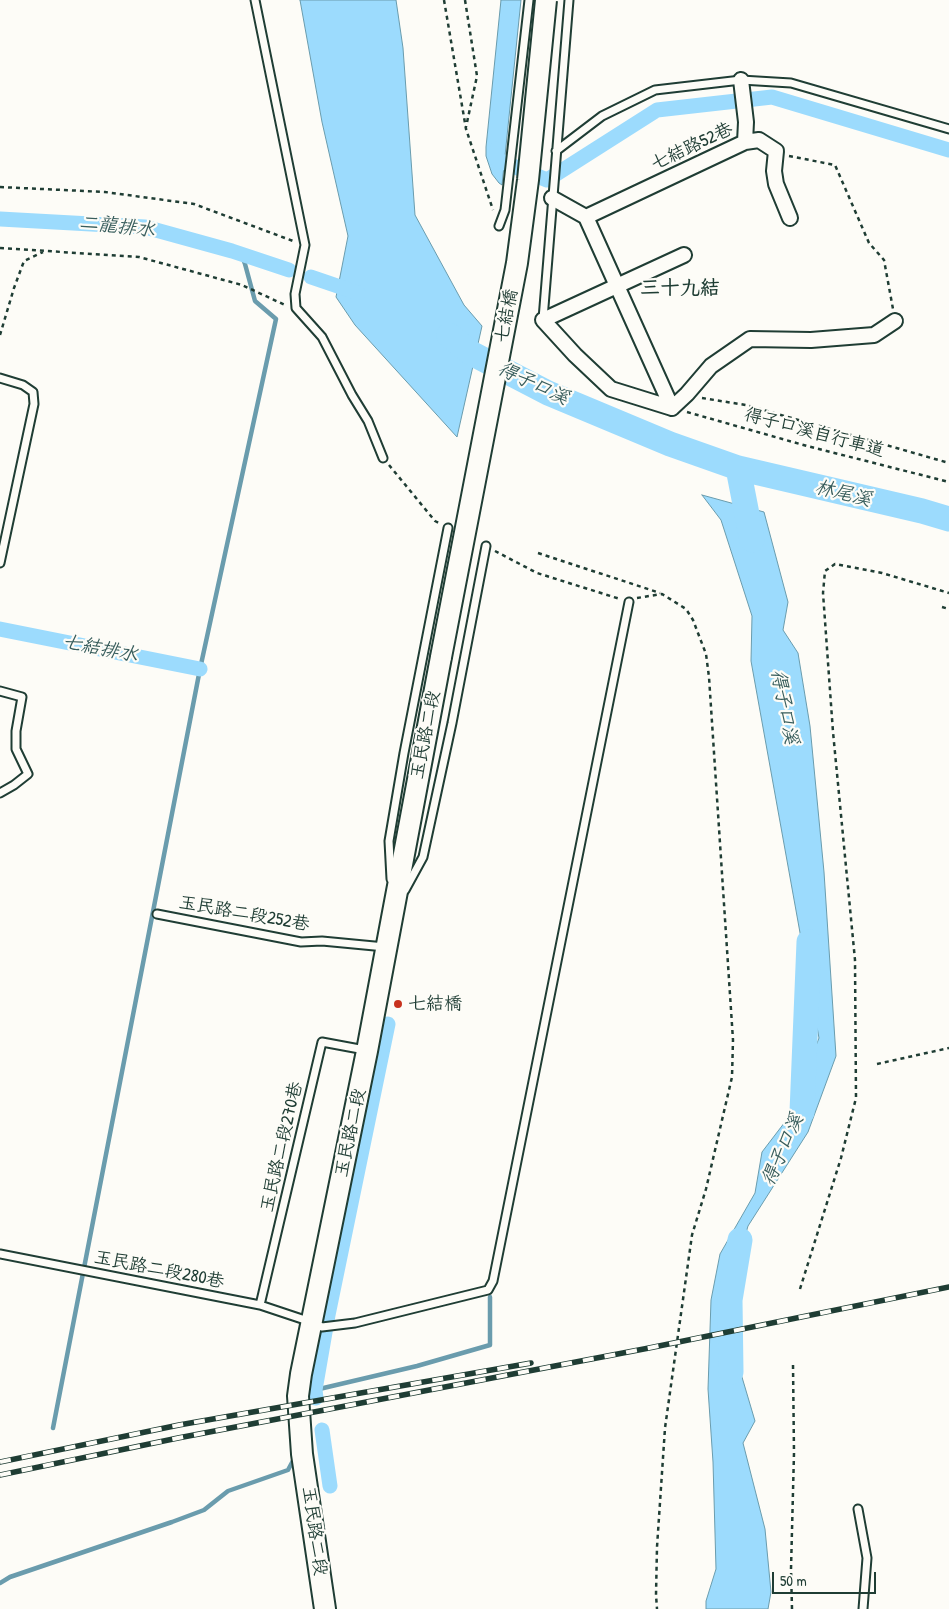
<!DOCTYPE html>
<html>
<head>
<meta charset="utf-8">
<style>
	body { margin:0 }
	#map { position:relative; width:949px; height:1609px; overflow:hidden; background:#fdfcf7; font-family:"Patrick Hand",sans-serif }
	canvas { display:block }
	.scale { position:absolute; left:772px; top:1572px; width:104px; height:22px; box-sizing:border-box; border:2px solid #1f3d34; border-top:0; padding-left:6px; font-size:15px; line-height:18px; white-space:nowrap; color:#1f3d34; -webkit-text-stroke:4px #fdfcf7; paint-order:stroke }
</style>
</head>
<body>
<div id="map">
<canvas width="949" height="1609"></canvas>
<div class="scale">50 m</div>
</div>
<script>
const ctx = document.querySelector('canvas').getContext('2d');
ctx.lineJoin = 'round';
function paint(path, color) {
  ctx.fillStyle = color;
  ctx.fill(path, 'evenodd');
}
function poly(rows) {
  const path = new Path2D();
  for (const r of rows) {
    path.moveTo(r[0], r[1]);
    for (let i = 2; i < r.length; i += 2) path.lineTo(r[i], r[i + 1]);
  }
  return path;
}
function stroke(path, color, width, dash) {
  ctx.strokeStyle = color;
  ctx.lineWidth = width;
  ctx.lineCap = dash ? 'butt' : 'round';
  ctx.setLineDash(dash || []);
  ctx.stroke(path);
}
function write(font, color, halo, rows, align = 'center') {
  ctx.font = font + ' "Patrick Hand","LXGW WenKai TC",sans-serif';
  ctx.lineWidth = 4.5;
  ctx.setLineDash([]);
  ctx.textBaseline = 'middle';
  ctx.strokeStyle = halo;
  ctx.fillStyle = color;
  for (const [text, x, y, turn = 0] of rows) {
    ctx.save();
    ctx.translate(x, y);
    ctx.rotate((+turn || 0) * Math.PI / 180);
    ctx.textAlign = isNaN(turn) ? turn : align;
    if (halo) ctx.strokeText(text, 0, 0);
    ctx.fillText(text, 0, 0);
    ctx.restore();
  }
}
const water = poly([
	[300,0,396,0,403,48,415,215,464,305,482,326,457,437,355,325,336,297,348,236,322,122,300,0],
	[501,0,521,0,502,185,499,183,492,174,486,156,486,147,501,0],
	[702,495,764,512,788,602,783,630,798,653,810,726,824,872,836,1056,808,1132,748,1226,723,1313,755,1421,743,1443,765,1529,771,1592,768,1609,706,1609,706,1601,716,1569,713,1462,708,1389,711,1300,720,1254,755,1193,762,1152,788,1118,819,1038,751,661,752,616,721,520,702,495]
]);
paint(water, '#9cdbfd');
stroke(water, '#6a9cad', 1);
stroke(poly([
	[315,1390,417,1366,490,1345,490,1297],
	[53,1428,200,669,276,319,255,301,245,264,241,254],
	[0,1583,10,1577,172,1522,204,1510,228,1491,288,1470,295,1457]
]), '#6a9cad', 4.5);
stroke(poly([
	[497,149,496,159,547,180,657,110,772,97,949,150],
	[0,219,145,227,232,251,289,270],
	[311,277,358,293],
	[0,629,200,669],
	[316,1398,315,1390,328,1315,388,1024],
	[322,1430,330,1486]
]), '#9cdbfd', 15);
stroke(poly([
	[449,335,471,353,548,393,670,444,738,468,922,511,949,519],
	[738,468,752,540],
	[802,1112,809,942],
	[731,1372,730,1300,740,1240]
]), '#9cdbfd', 25);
const lane = poly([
	[255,0,305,245,295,294,296,308,322,337,352,395,368,421,383,458],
	[556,151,602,116,655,90,741,80,791,83,949,129],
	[499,226,505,210,529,0],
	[543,319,569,0],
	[0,378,23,385,33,392,34,404,0,563],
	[0,691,22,697,16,731,16,749,28,774,14,785,0,793],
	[391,879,389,841,404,753,448,528],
	[405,890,423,857,452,723,486,546],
	[157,914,301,942,322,941,385,947],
	[0,1254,260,1305,311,1322,322,1327,355,1323,488,1290,493,1281,629,602],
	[260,1305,322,1042,365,1050],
	[858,1509,867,1558,863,1609]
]);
const street = poly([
	[741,80,746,122,745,142],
	[552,198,586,217,672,408],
	[586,217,745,142,759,140,776,151,774,171,776,184,790,218],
	[672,408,611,389,575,355,543,320,684,255],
	[672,408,687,394,711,366,750,339,811,340,874,335,895,321]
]);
const secondary = poly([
	[325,1609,302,1454,298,1396,301,1374,367,1051,441,657]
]);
stroke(lane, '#1f3d34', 11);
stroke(street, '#1f3d34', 18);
stroke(secondary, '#1f3d34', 24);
stroke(poly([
	[444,0,466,129,493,210],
	[465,0,477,76,466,127],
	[789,156,835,165,869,243,884,260,893,309],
	[0,187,105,192,194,204,293,241],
	[0,248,139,257,242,285,285,305],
	[0,335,14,288,24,261,43,252],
	[702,398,746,405,949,463],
	[687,412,807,446,949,482],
	[389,465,435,521,439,523],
	[495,551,537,573,620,599],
	[538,553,660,593],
	[637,598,662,594,686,609,693,620,706,654,709,677,733,1040,732,1077,706,1189,692,1235,665,1428,657,1547,656,1595,657,1609],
	[942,607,949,609],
	[877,1064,949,1048],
	[800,1289,841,1158,856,1098,855,960,833,732,823,593,825,571,835,564,882,573,949,593],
	[792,1609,791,1569,794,1453,793,1364]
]), '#1f3d34', 2.5, [4, 4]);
stroke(lane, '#fdfcf7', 7);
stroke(street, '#fdfcf7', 14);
stroke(secondary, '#fdfcf7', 20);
const rail = poly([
	[0,1462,179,1425,531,1363],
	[0,1475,178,1438,649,1348,949,1287]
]);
stroke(rail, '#1f3d34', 5.5);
stroke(rail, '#fdfcf7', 4, [11]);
const secondaryBridge = poly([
	[441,657,517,263,528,180,546,0]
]);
stroke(secondaryBridge, '#1f3d34', 24, []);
stroke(secondaryBridge, '#fdfcf7', 20);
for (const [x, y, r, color] of [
	[398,1004,5,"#c8321e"]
]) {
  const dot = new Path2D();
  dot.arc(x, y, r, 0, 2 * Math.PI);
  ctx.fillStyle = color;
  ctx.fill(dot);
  stroke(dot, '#fdfcf7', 2);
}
write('18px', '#1f3d34', '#fdfcf7', [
	["七結路52巷",692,147,-25],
	["七結橋",507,316,-79],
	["得子口溪自行車道",814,433,15],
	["玉民路二段",426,735,-79],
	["玉民路二段252巷",244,914,10],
	["玉民路二段",351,1133,-78],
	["玉民路二段270巷",282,1147,-77],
	["玉民路二段280巷",159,1270,11],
	["玉民路二段",314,1531,82]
]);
write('18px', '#1f3d34', '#fdfcf7', [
	["七結橋",408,1004]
], 'left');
write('italic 19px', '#385d5c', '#fdfcf7', [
	["二龍排水",117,227,6],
	["得子口溪",533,384,25],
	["林尾溪",843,494,14],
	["七結排水",100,649,11],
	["得子口溪",784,707,79],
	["得子口溪",783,1150,-66]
]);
write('bold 20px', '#1f3d34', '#fdfcf7', [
	["三十九結",680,289]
]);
</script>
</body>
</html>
